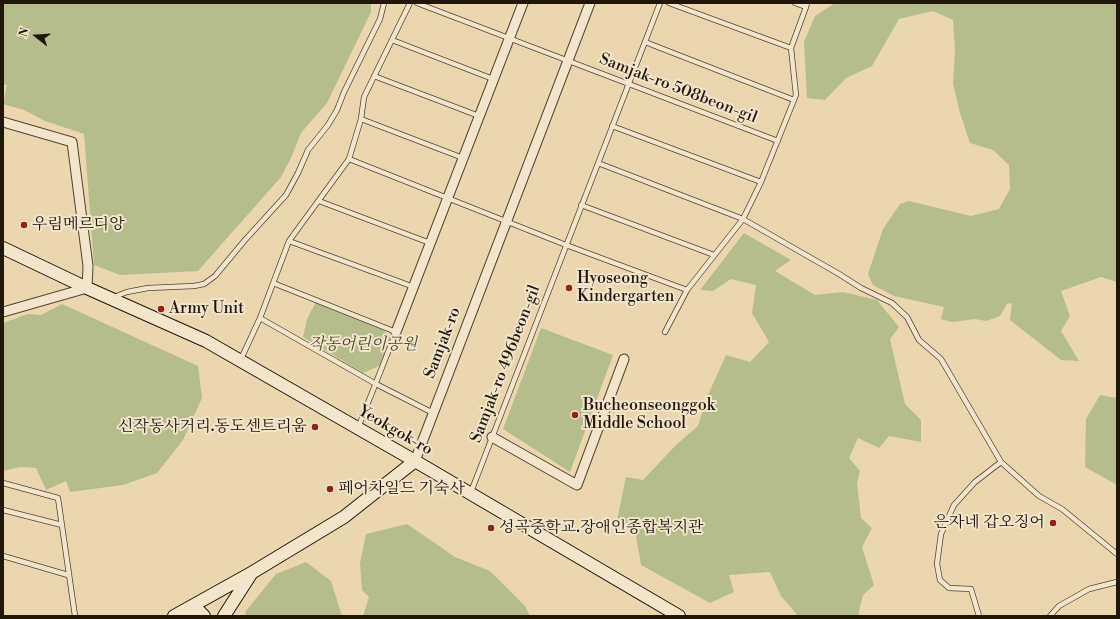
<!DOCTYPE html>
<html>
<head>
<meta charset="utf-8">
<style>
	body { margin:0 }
	#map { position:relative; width:1120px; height:619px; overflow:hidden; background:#ead7ae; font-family:"Libre Bodoni",serif }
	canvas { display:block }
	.frame { position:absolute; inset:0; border:4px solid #20160a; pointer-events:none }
	.north { position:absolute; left:16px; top:16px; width:40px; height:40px; -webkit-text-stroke:3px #f1e5ca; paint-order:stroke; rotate:287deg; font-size:11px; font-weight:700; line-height:16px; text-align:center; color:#20160a }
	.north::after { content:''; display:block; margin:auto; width:14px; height:18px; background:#20160a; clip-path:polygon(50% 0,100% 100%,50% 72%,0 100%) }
</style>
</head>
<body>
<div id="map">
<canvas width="1120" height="619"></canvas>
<div class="frame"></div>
<div class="north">N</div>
</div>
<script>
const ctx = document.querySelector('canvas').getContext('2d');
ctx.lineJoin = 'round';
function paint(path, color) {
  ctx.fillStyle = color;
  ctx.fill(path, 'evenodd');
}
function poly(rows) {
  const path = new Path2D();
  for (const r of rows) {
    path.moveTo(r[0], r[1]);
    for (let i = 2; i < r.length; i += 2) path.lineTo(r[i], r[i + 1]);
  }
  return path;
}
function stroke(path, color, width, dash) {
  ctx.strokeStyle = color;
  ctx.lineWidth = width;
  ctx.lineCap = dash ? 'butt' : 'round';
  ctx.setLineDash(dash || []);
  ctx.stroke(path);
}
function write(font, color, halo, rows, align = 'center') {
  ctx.font = font + ' "Libre Bodoni","Noto Serif KR",serif';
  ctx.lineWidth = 4;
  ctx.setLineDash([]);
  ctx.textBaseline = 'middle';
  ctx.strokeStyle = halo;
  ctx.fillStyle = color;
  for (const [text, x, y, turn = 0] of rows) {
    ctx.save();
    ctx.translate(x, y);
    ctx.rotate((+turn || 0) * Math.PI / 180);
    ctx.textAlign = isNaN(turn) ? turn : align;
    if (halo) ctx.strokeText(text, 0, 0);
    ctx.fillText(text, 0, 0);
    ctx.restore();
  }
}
paint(poly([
	[3,3,371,3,371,12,327,103,301,133,291,158,281,177,198,271,120,275,94,265,84,134,45,121,24,110,3,104,7,85,3,84],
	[835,3,1117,3,1117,282,1101,277,1061,291,1070,316,1061,331,1079,361,1061,360,1010,320,1012,303,1007,304,1000,316,986,321,975,319,952,322,941,319,944,307,894,296,873,285,868,274,883,229,900,204,909,201,971,216,999,209,1010,189,1009,165,993,150,970,143,960,113,953,84,955,51,953,20,933,11,899,19,872,66,846,78,825,100,807,98,804,42,815,16],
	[744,233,791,260,775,271,815,295,843,292,877,300,899,327,890,339,905,404,921,420,921,442,889,436,879,448,858,438,849,458,860,471,857,483,861,518,872,528,862,547,874,585,863,595,858,616,798,616,781,596,770,572,729,575,734,592,710,603,641,565,636,536,617,520,626,477,643,480,676,445,698,426,707,397,726,355,750,362,769,342,752,313,756,285,731,279,713,291,700,290],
	[316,302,379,326,391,338,381,365,363,373,303,337,307,319],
	[62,304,198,366,202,398,183,440,157,473,123,485,70,492,66,481,46,490,36,468,20,467,3,471,3,323,28,314,41,315],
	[541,328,613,355,570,472,503,429],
	[1100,395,1117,398,1117,485,1085,467,1086,419],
	[407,524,455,557,490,571,525,606,530,616,363,616,369,597,362,590,360,563,366,534],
	[306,562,331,581,342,616,246,616,245,612,276,574]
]), '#b5be8b');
const lane = poly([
	[417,3,778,141],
	[669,3,791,48],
	[795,3,806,7],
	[392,40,493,79],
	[645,42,794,100],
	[374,76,479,116],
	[361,119,463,158],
	[612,126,761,182],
	[349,159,566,245,687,290],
	[598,163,743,219,839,274,861,288,892,303,907,317,919,340,941,359,1001,462,975,482,954,505,941,534,937,564,940,580,949,588,971,589,979,616],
	[319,201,430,243],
	[581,205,714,255],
	[289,241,414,287],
	[273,283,396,332,358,428],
	[114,297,127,292,148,288,194,286,204,284,215,276,245,240,286,195,298,173,308,150,328,125,337,110,344,92,380,19,384,3],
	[260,318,376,384,433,413],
	[665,332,687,290,743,219,761,182,796,95,791,48,806,7,807,3],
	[241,359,260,318,289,241,349,159,361,119,364,97,410,3],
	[1001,462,1039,496,1062,509,1117,554],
	[3,483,58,498,75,616],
	[471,492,660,3],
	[3,510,62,525],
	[3,556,68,575],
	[1050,616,1059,606,1089,589,1117,582]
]);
const street = poly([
	[3,122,72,142,88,266,87,288,3,312],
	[396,332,523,3],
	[492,437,577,485,624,359],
	[415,461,590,3]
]);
const secondary = poly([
	[3,248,87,288,206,341,415,461,679,616],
	[184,612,199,611,204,616],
	[174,616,253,572,344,517,415,461],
	[224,616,251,574]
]);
stroke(lane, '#524633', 6);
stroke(street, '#524633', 11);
stroke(secondary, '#20160a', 14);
stroke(lane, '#f1e5ca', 4.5);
stroke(street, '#f1e5ca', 9);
stroke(secondary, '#f1e5ca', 12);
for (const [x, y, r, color] of [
	[24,225,4,"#8f2418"],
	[569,288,4,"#8f2418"],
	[161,309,4,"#8f2418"],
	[575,415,4,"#8f2418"],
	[315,427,4,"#8f2418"],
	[330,489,4,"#8f2418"],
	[1053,523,4,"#8f2418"],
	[491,528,4,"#8f2418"]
]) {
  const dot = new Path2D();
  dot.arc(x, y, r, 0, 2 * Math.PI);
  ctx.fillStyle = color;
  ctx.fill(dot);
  stroke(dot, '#f1e5ca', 1.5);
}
write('16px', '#20160a', '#f1e5ca', [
	["Samjak-ro 508beon-gil",678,89,21],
	["Samjak-ro",443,343,-69],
	["Samjak-ro 496beon-gil",506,364,-69],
	["Yeokgok-ro",395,431,30]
]);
write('16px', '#20160a', '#f1e5ca', [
	["우림메르디앙",32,225],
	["Hyoseong",577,279],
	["Kindergarten",577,297],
	["Army Unit",169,309],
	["Bucheonseonggok",583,406],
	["Middle School",583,424],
	["신작동사거리.동도센트리움",307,427,"right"],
	["페어차일드 기숙사",338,489],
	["은자네 갑오징어",1045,523,"right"],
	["성곡중학교.장애인종합복지관",499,528]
], 'left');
write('italic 16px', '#4d4831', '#f1e5ca', [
	["작동어린이공원",363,345]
]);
</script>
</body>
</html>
